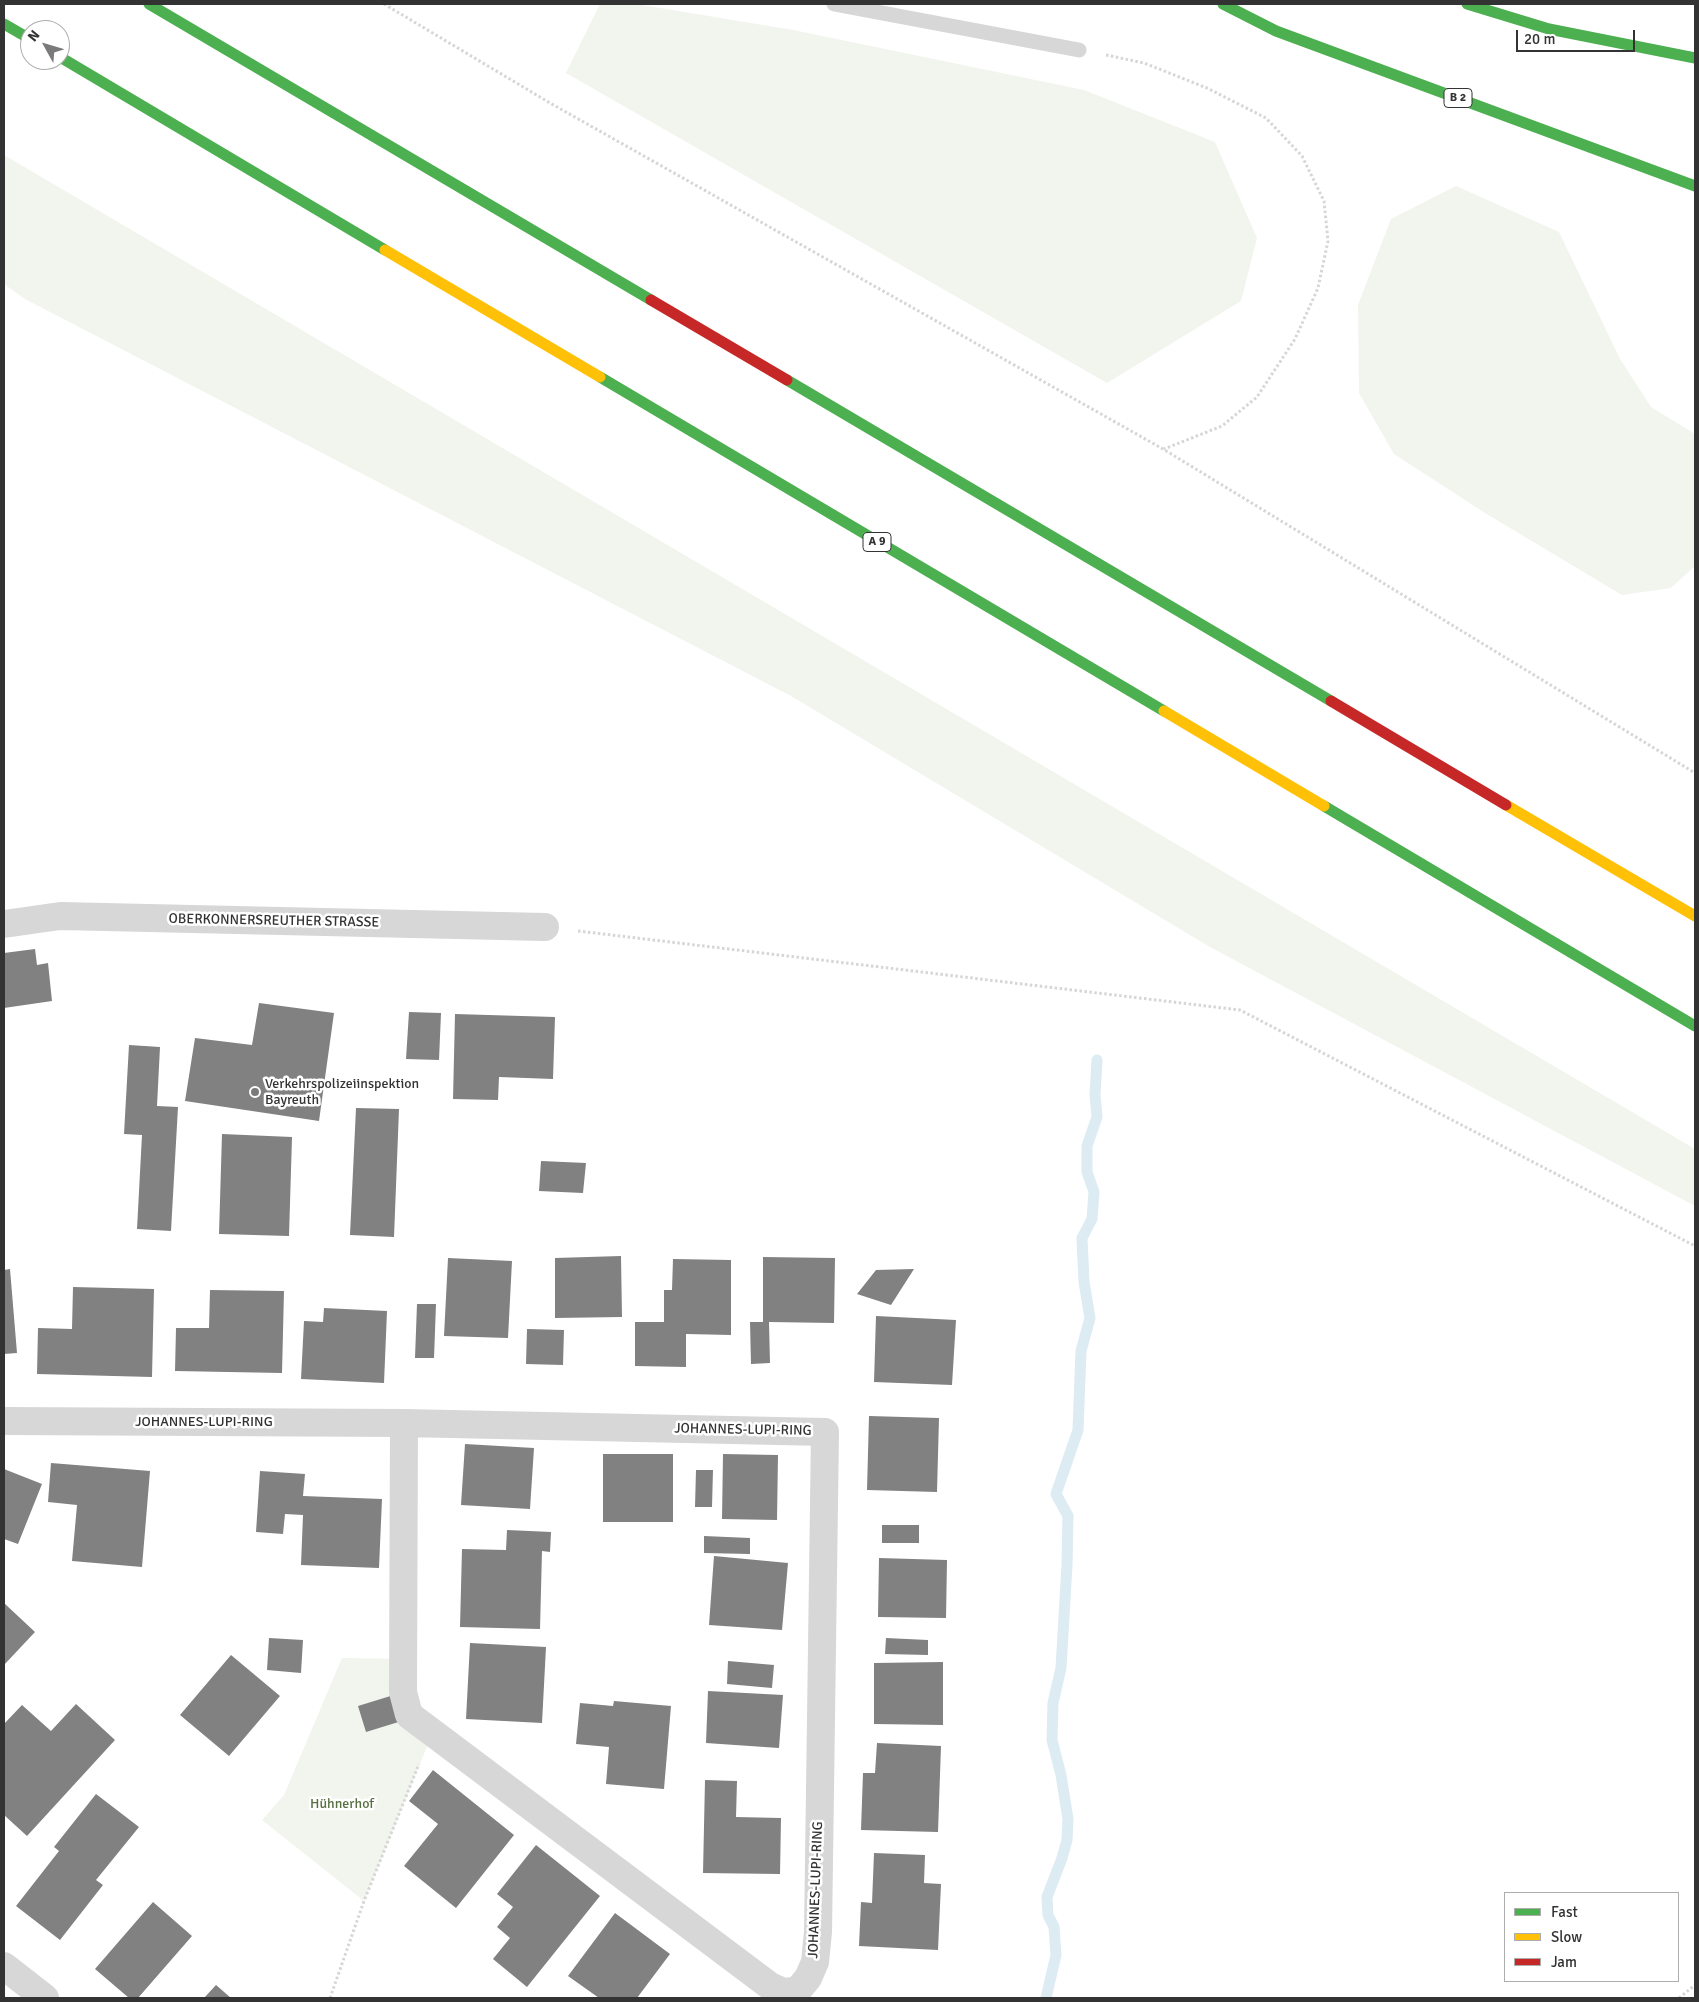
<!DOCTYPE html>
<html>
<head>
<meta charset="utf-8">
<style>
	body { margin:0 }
	#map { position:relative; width:1699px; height:2002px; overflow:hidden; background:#fff; font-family:Signika,sans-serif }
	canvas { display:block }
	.frame { position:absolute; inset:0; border:5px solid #333; pointer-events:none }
	.legend { position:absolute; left:1504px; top:1892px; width:175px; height:90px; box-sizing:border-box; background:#fff; border:1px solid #adadad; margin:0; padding:6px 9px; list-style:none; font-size:15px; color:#333 }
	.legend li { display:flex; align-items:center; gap:10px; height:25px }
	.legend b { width:25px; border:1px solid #adadad }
	.north { position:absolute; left:20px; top:20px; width:50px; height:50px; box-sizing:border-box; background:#fff; border:1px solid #adadad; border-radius:50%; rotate:309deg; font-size:14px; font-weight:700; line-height:20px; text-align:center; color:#333 }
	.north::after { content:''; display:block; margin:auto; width:18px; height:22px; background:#7a7a7a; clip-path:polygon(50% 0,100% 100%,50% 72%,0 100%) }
	.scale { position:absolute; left:1516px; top:30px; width:119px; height:22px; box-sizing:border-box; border:2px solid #333; border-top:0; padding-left:6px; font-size:15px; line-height:18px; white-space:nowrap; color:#333; -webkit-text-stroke:4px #fff; paint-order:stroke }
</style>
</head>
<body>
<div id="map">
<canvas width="1699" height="2002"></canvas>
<div class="frame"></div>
<ul class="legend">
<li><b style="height:6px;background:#4caf50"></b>Fast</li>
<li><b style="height:6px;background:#ffc107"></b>Slow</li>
<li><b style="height:6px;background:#c62828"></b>Jam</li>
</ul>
<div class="north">N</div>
<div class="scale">20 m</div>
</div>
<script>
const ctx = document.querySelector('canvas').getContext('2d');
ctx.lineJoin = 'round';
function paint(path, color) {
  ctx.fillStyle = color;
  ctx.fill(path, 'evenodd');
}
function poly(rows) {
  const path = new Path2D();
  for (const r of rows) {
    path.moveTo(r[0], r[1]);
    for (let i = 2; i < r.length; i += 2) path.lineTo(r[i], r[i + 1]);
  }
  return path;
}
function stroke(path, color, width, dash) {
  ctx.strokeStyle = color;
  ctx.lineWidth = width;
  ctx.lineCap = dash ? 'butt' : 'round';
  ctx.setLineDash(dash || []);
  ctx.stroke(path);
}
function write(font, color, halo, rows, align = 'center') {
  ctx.font = font + ' Signika,sans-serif';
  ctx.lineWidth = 5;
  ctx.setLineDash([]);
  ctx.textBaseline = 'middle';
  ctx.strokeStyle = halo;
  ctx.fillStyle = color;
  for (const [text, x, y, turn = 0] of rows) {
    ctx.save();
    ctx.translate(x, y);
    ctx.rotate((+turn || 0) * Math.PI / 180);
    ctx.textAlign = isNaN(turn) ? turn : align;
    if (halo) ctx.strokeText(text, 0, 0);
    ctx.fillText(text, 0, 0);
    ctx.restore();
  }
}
paint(poly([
	[600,4,636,4,793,30,1084,90,1215,142,1257,238,1241,301,1107,383,566,73],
	[4,155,1695,1149,1695,1206,1210,947,791,696,25,299,4,284],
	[1456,186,1559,232,1620,359,1651,407,1695,434,1695,566,1671,588,1622,595,1485,513,1394,454,1359,393,1358,305,1391,219],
	[342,1658,403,1659,403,1692,432,1734,364,1901,262,1820,284,1795]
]), '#f1f5ed');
stroke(poly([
	[1046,1998,1056,1955,1054,1927,1048,1915,1047,1897,1062,1858,1067,1840,1068,1819,1061,1775,1052,1740,1053,1703,1061,1668,1067,1565,1068,1516,1056,1494,1078,1430,1081,1351,1090,1318,1084,1282,1082,1238,1092,1219,1094,1192,1087,1172,1087,1146,1097,1117,1095,1095,1097,1060]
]), '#ddebf3', 11);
paint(poly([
	[35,949,37,965,48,963,52,1001,4,1008,4,953],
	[259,1003,334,1013,319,1121,185,1101,195,1038,252,1045],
	[409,1012,441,1013,439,1060,406,1059],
	[455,1014,555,1017,553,1079,499,1077,498,1100,453,1099],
	[129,1045,160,1047,157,1106,178,1107,171,1231,137,1229,142,1135,124,1134],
	[356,1108,399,1109,394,1237,350,1235],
	[222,1134,292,1137,289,1236,219,1234],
	[541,1161,586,1163,583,1193,539,1191],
	[621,1256,622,1317,555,1318,555,1258],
	[763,1257,835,1258,834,1323,769,1322,770,1363,751,1364,750,1322,763,1322],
	[448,1258,512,1261,508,1338,444,1336],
	[673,1259,731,1260,731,1335,686,1334,686,1367,635,1366,635,1322,664,1322,664,1290,672,1290],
	[10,1269,17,1353,4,1354,4,1270],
	[914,1269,891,1305,857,1294,876,1270],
	[73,1287,154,1289,152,1377,37,1374,38,1328,72,1329],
	[210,1290,284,1291,282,1373,175,1371,176,1328,209,1328],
	[417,1304,436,1304,434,1358,415,1358],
	[324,1308,387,1311,384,1383,301,1379,304,1321,323,1322],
	[876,1316,956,1320,952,1385,874,1382],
	[527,1329,564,1330,563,1365,526,1364],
	[869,1416,939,1418,937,1492,867,1490],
	[465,1444,534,1448,530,1509,461,1505],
	[603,1454,673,1454,673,1522,603,1522],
	[723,1454,778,1455,777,1520,722,1519],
	[51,1463,150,1471,142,1567,72,1561,77,1505,48,1502],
	[4,1469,42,1484,18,1544,4,1539],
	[696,1470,713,1470,712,1507,695,1507],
	[260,1471,305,1474,303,1496,382,1499,379,1568,301,1565,303,1515,285,1514,283,1534,256,1532],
	[882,1525,919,1525,919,1543,882,1543],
	[507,1530,551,1532,550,1552,542,1551,540,1629,460,1627,462,1549,506,1550],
	[704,1536,750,1538,750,1554,704,1553],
	[714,1556,788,1563,782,1630,709,1625],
	[879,1558,947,1560,946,1618,878,1617],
	[4,1603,35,1632,4,1665],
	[269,1638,303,1640,301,1673,267,1670],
	[886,1638,928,1640,928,1655,885,1654],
	[470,1643,546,1647,542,1723,466,1719],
	[231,1655,280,1696,229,1756,180,1715],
	[728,1661,774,1665,772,1688,727,1684],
	[943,1662,943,1725,874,1724,874,1663],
	[708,1691,783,1695,779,1748,706,1743],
	[397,1694,405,1720,366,1732,358,1706],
	[614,1701,671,1706,664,1789,606,1784,609,1747,576,1744,580,1703,613,1706],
	[76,1704,115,1740,27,1836,4,1815,4,1724,22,1705,51,1731],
	[877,1743,941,1746,938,1832,861,1830,863,1773,875,1773],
	[433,1770,514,1835,456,1908,404,1866,438,1824,409,1801],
	[705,1780,737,1781,736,1817,781,1818,780,1874,703,1873],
	[96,1794,139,1827,96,1880,103,1885,60,1940,16,1906,59,1851,54,1847],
	[536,1845,600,1896,527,1987,493,1959,510,1938,497,1927,513,1907,497,1894],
	[874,1853,925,1855,924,1883,941,1884,938,1950,859,1946,861,1902,872,1903],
	[153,1902,192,1936,138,1998,129,1998,95,1969],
	[615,1913,670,1954,637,1998,599,1998,568,1976],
	[216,1985,231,1998,204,1998]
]), '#818181');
stroke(poly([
	[384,4,550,103,1163,449,1695,773],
	[1106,55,1144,63,1207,88,1266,118,1302,156,1324,201,1328,241,1318,288,1295,339,1257,397,1222,426,1164,449],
	[578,931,1240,1010,1695,1246],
	[330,1998,364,1901,419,1764],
	[1679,1998,1695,1985]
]), '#d6d6d6', 3, [2.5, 2.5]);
stroke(poly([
	[834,4,1079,50]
]), '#d7d7d7', 15);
stroke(poly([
	[4,924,60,916,545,927],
	[4,1421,404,1423,825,1432,818,1932,815,1962,808,1978,798,1990,784,1992,770,1986,409,1715,403,1692,404,1423],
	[4,1966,45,1998]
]), '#d7d7d7', 28);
stroke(poly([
	[149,4,651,300],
	[1223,4,1276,31,1695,186],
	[1467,4,1549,29,1695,58],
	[4,24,30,39],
	[60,57,385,250],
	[600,377,1164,711],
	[787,380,1331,701],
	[1324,806,1695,1026]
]), '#4caf50', 11);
stroke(poly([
	[385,250,600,377],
	[1164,711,1324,806],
	[1506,805,1695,916]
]), '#ffc107', 11);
stroke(poly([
	[651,300,787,380],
	[1331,701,1506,805]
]), '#c62828', 11);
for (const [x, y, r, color] of [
	[255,1092,5,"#7a7a7a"]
]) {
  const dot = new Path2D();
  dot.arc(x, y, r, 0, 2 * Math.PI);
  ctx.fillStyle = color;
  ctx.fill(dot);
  stroke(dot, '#fff', 2);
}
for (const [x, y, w] of [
	[1458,98,28],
	[877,542,28]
]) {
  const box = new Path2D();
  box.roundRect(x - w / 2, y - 9.5, w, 19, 4);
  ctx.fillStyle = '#fff';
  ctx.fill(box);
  stroke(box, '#333', 1);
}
write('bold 12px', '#333', null, [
	["B 2",1458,98],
	["A 9",877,542]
]);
write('14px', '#333', '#fff', [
	["OBERKONNERSREUTHER STRASSE",274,921,1],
	["JOHANNES-LUPI-RING",204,1422],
	["JOHANNES-LUPI-RING",743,1430,1],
	["JOHANNES-LUPI-RING",816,1890,-88]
]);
write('14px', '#333', '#fff', [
	["Verkehrspolizeiinspektion",265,1084],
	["Bayreuth",265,1100]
], 'left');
write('14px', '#56703f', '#fff', [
	["Hühnerhof",342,1804]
]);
</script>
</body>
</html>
